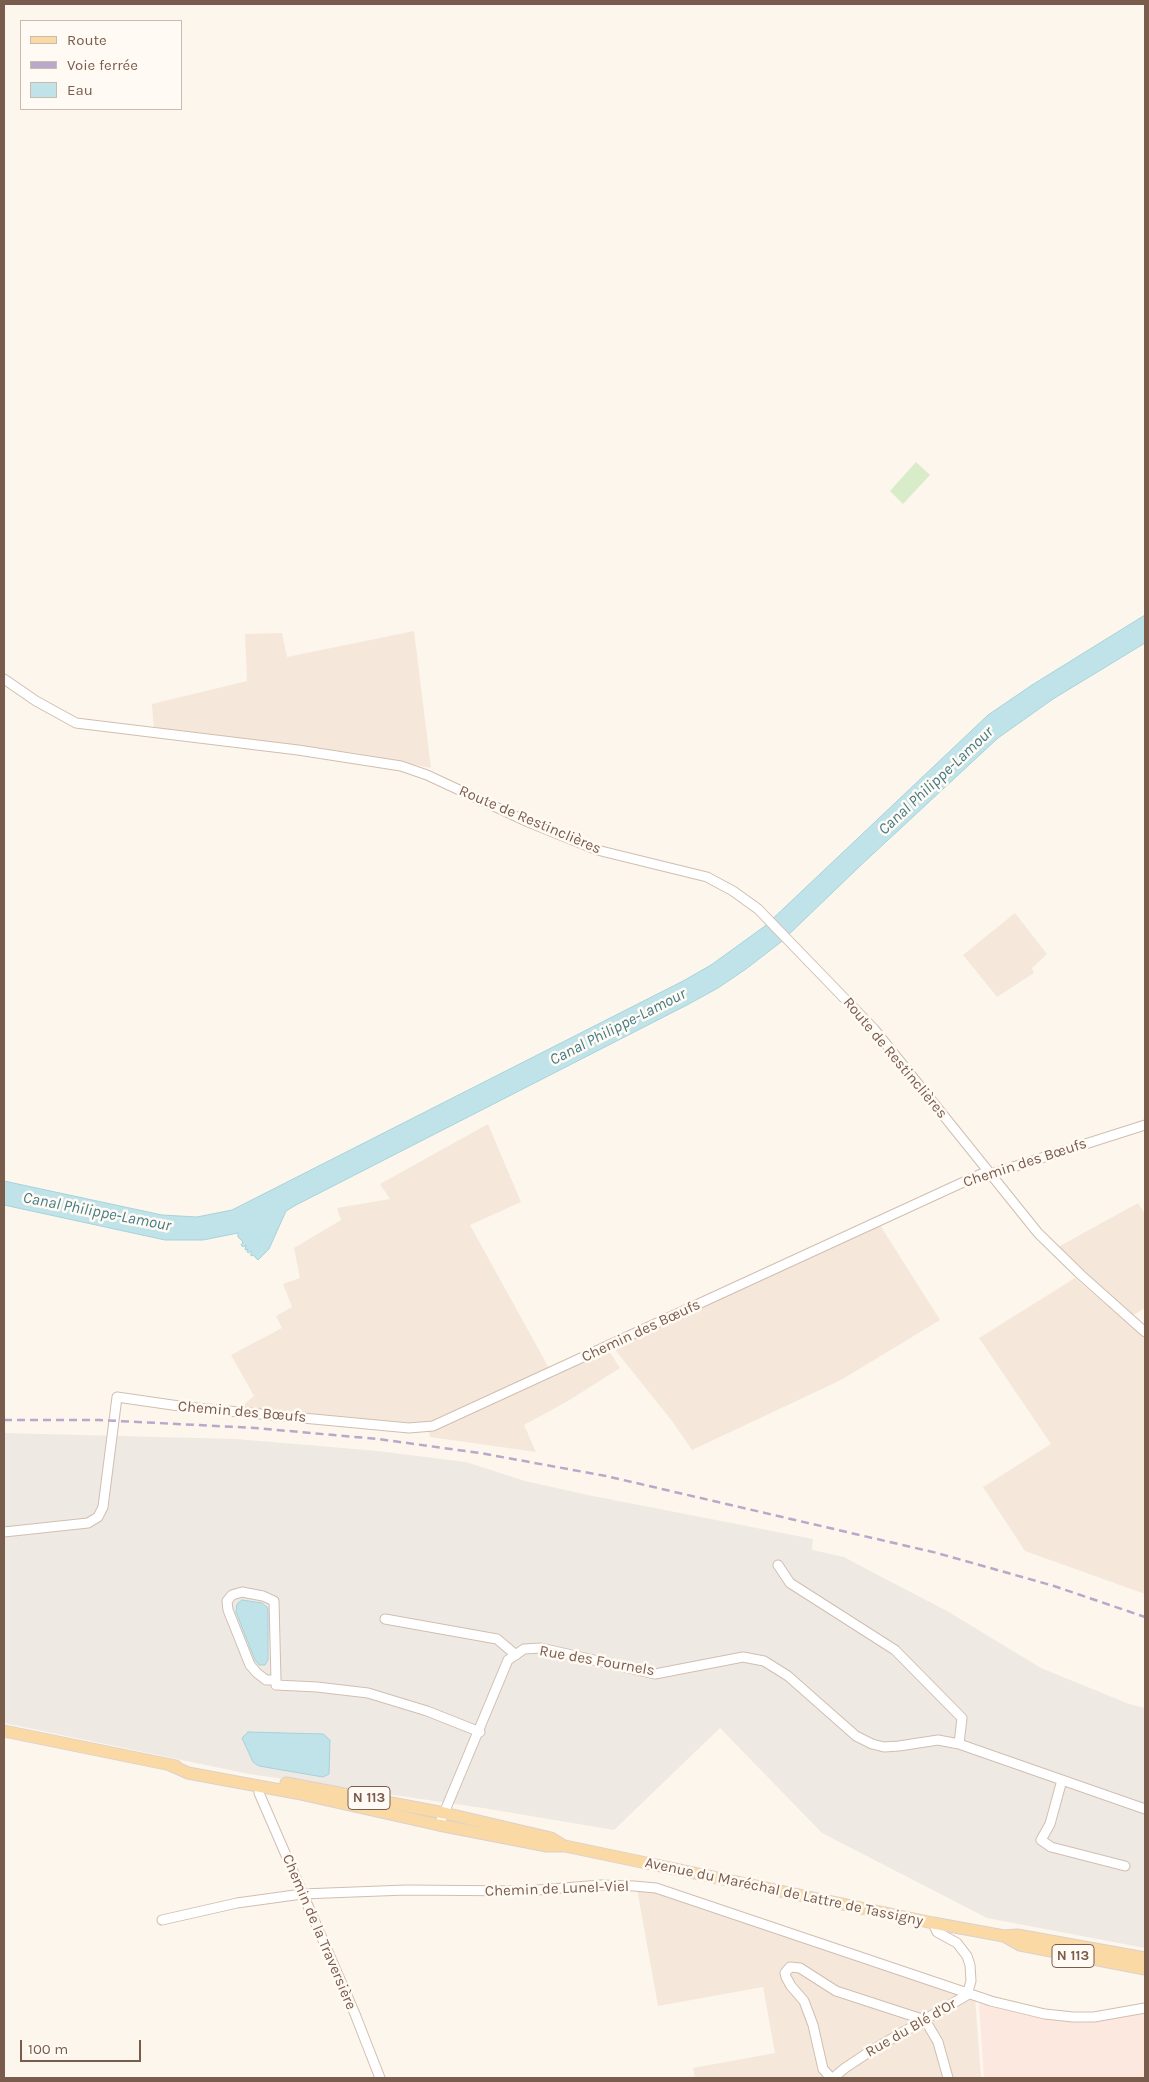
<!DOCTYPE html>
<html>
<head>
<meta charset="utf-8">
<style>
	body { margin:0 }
	#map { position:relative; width:1149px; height:2082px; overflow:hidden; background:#fdf6ec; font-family:Karla,sans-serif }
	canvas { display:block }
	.frame { position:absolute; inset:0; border:5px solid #7a5c4d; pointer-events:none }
	.legend { position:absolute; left:20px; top:20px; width:162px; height:90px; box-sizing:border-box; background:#fffaf3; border:1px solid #cabbb1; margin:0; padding:6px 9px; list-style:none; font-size:15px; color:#7a5c4d }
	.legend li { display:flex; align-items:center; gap:10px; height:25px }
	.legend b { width:25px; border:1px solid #cabbb1 }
	.scale { position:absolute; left:20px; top:2040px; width:121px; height:22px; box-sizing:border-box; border:2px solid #7a5c4d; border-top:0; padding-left:6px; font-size:15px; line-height:18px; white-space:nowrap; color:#7a5c4d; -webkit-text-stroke:4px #fffaf3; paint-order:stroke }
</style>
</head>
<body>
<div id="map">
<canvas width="1149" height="2082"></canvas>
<div class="frame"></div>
<ul class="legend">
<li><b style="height:6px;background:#fbd9a5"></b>Route</li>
<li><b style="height:6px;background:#b9a8c9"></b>Voie ferrée</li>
<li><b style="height:14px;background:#bfe3e8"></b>Eau</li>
</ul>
<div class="scale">100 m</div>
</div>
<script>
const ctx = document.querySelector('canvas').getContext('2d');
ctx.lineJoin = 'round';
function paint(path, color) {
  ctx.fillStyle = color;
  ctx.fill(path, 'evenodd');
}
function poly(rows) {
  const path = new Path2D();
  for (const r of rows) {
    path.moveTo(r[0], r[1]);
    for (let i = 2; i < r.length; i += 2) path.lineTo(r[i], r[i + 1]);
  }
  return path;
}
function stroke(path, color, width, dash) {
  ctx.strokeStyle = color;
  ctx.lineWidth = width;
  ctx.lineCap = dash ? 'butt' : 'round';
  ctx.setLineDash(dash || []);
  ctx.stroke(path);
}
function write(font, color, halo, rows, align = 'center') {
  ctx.font = font + ' Karla,sans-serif';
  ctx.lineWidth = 5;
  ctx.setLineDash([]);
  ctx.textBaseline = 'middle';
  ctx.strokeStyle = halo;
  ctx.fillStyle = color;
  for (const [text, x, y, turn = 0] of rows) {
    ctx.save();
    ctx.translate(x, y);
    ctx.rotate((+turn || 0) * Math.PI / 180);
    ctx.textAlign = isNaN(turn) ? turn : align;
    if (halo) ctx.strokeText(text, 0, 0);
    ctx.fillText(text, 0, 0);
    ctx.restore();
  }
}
paint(poly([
	[414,631,431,768,356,753,154,729,152,704,247,681,245,634,282,633,287,657],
	[1015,913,1047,954,1032,968,1034,973,997,997,963,955],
	[488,1124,521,1202,470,1225,550,1370,428,1423,406,1424,241,1407,254,1396,231,1355,282,1328,276,1316,292,1307,283,1284,300,1278,294,1248,341,1220,337,1208,390,1199,380,1184],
	[1138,1203,1145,1214,1145,1308,1132,1316,1058,1247],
	[880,1225,940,1320,841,1380,692,1450,672,1421,616,1351,616,1346],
	[1075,1278,1145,1338,1145,1594,1025,1551,983,1487,1051,1444,979,1338],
	[605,1350,609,1351,620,1368,568,1401,524,1425,536,1452,430,1437,429,1431],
	[637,1889,658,1891,975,1997,981,2078,695,2078,693,2068,775,2053,763,1987,658,2006]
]), '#f5e8da');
paint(poly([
	[979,2004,1002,2006,1051,2020,1086,2023,1145,2011,1145,2078,984,2078]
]), '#fde8e0');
paint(poly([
	[4,1433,236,1439,378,1451,466,1462,525,1481,588,1495,813,1539,812,1550,844,1557,874,1573,947,1611,1041,1668,1129,1704,1145,1708,1145,1948,987,1918,822,1833,720,1728,614,1830,483,1808,249,1774,4,1723]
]), '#efe9e4');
paint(poly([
	[916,462,930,475,903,504,890,491]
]), '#d8ecc9');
const water = poly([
	[1145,615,1145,643,1053,699,998,738,860,866,781,942,746,969,718,988,687,1005,296,1205,286,1211,269,1249,258,1260,253,1255,251,1256,251,1251,248,1253,247,1251,248,1249,245,1250,246,1245,243,1247,241,1245,243,1242,238,1237,238,1233,203,1240,165,1240,4,1205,4,1181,162,1215,197,1217,232,1210,683,981,711,965,765,926,988,715,1032,685,1145,615],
	[242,1600,262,1603,268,1608,268,1660,265,1665,259,1665,255,1660,236,1612,237,1604,242,1600],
	[248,1732,323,1734,330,1740,329,1774,323,1777,259,1766,253,1762,242,1738,248,1732]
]);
paint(water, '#bfe3e8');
stroke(water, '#a5d3da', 1);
const minor = poly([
	[4,679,36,701,76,723,298,750,401,766,427,775,528,822,597,850,707,877,733,891,758,909,874,1029,1038,1233,1081,1275,1145,1332],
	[4,1532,88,1523,98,1517,103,1507,117,1397,186,1407,409,1428,433,1426,981,1174,991,1174,1145,1125],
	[778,1565,790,1583,895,1650,962,1718,959,1744],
	[385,1619,497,1639,516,1655],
	[276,1680,266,1680,257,1673,250,1665,228,1610,227,1601,232,1595,242,1592,263,1596,274,1601,276,1680,276,1685,317,1687,368,1693,427,1711,480,1732],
	[1062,1780,1050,1824,1041,1840,1051,1847,1125,1866],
	[260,1787,259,1793,355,2014,380,2078],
	[439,1825,508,1660,524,1649,541,1648,655,1674,743,1657,764,1661,788,1676,856,1736,872,1744,884,1747,899,1746,938,1740,959,1744,1145,1809],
	[162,1920,237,1903,302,1894,406,1890,525,1891,601,1885,634,1886,656,1888,991,2001,1045,2014,1073,2017,1094,2017,1145,2008],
	[831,2078,823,2069,813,2025,804,2001,791,1986,786,1977,785,1973,790,1967,800,1968,836,1991,925,2020,938,2042,948,2078],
	[833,2078,845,2068,869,2052,967,1995,971,1981,970,1965,967,1956,957,1943,937,1932,933,1923]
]);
const major = poly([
	[4,1731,176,1766],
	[170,1765,188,1773,296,1793,439,1825,547,1846,565,1846,933,1923,1004,1936,1017,1935,1145,1958],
	[286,1783,444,1813,551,1838,564,1846],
	[1004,1936,1020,1945,1145,1969]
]);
stroke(minor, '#d1beb0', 11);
stroke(major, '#dad1cd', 13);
stroke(minor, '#fff', 9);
stroke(major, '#fbd9a5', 11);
stroke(poly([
	[4,1420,99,1420,255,1428,378,1439,480,1453,606,1476,937,1553,1054,1586,1145,1617]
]), '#b9a8c9', 2.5, [8, 5]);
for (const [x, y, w] of [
	[369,1798,42],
	[1073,1956,42]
]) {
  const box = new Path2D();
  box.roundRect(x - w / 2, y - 11.5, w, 23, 4);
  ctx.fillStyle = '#fffaf3';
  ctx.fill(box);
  stroke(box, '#7a5c4d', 1);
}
write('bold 14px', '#7a5c4d', null, [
	["N 113",369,1798],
	["N 113",1073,1956]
]);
write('15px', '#7a5c4d', '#fffaf3', [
	["Route de Restinclières",530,820,23],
	["Route de Restinclières",895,1058,50],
	["Chemin des Bœufs",1025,1163,-18],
	["Chemin des Bœufs",641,1331,-25],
	["Chemin des Bœufs",242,1412,5],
	["Rue des Fournels",597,1661,10],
	["Chemin de Lunel-Viel",557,1889,-2],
	["Avenue du Maréchal de Lattre de Tassigny",784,1892,12],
	["Chemin de la Traversière",319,1932,67],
	["Rue du Blé d'Or",911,2028,-30]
]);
write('italic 16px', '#437c86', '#fffaf3', [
	["Canal Philippe-Lamour",936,781,-43],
	["Canal Philippe-Lamour",618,1027,-27],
	["Canal Philippe-Lamour",97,1212,11]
]);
</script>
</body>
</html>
